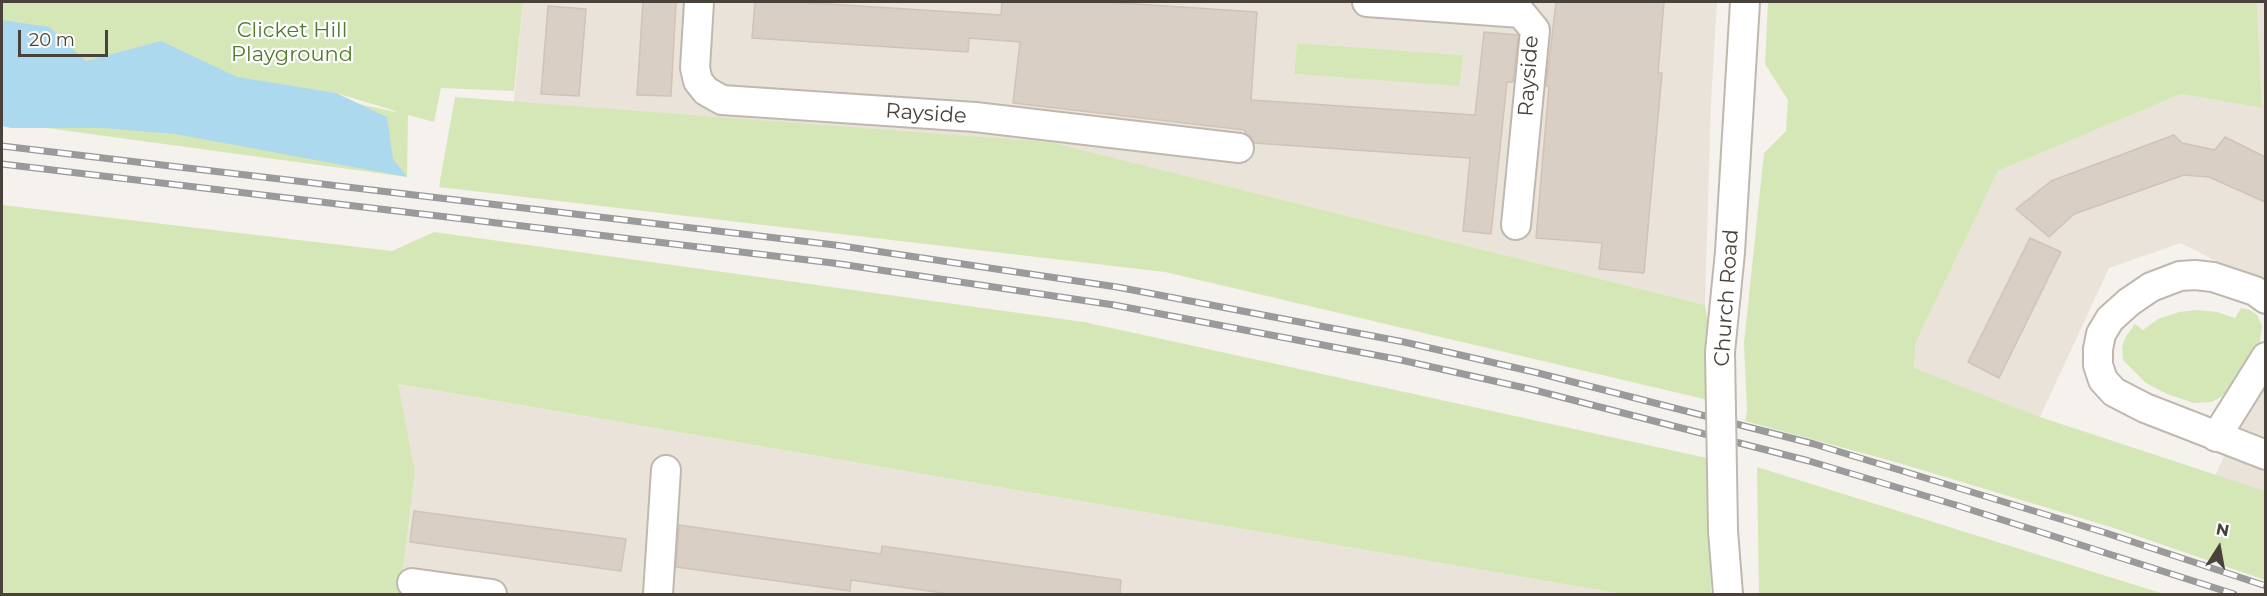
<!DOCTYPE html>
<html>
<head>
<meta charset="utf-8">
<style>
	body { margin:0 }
	#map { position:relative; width:2267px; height:596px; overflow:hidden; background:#f5f1ec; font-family:Montserrat,sans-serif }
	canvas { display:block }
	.frame { position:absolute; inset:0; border:3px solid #49423a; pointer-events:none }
	.north { position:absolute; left:2189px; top:518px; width:60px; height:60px; -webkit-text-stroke:4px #fff; paint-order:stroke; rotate:11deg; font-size:16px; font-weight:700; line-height:24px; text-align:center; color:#49423a }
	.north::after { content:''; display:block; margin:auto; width:21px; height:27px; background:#49423a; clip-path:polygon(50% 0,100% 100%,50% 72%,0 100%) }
	.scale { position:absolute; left:18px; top:30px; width:90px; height:27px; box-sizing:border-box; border:3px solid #49423a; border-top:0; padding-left:8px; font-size:18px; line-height:21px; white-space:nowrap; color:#49423a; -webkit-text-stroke:4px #fff; paint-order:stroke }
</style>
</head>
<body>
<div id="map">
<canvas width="2267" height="596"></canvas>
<div class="frame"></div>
<div class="north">N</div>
<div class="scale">20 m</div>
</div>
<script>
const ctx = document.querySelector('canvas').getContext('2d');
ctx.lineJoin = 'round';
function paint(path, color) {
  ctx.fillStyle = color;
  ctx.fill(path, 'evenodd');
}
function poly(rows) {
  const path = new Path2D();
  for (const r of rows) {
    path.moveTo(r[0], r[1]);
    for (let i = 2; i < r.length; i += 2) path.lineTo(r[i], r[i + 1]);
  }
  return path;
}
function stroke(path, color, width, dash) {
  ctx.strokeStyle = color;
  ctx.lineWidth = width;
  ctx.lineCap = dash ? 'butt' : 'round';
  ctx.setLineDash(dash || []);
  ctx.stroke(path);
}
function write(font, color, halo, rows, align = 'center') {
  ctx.font = font + ' Montserrat,sans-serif';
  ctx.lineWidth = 4.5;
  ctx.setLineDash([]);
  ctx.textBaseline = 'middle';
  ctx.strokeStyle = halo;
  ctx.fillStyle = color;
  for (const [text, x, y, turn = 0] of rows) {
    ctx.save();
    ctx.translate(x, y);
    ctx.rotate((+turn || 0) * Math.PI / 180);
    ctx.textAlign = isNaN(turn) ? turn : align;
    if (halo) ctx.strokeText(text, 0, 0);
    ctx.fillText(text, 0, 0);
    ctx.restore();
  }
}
paint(poly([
	[523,2,1717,2,1711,103,1705,305,1050,142,514,102],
	[1297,43,1462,55,1461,85,1294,74],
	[2257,2,2265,2,2265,286,2181,243,2109,268,2040,417,1914,369,1916,342,1998,171,2181,94,2262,108],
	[2265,367,2265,491,2215,476],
	[397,384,1622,594,400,594,415,472]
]), '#e9e3da');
paint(poly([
	[2,2,523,2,514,91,441,88,434,122,408,115,407,177,2,122],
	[265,83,336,93,396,111,395,112],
	[1768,2,2257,2,2262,108,2181,94,1998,171,1916,342,1914,368,2040,417,2265,491,2265,580,2114,528,1899,463,1745,421,1747,411,1744,343,1764,153,1786,131,1788,100,1765,64],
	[1297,43,1463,55,1460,86,1294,74],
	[455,97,1050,142,1705,305,1721,403,1165,272,439,187],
	[2,205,392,251,434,232,1084,322,1707,458,1711,594,1622,594,398,384,415,472,400,594,2,594],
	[2241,308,2250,310,2257,315,2262,326,2260,341,2237,381,2221,397,2212,402,2194,403,2167,394,2146,383,2123,360,2122,347,2126,336,2135,324,2143,330,2158,319,2179,312,2197,310,2217,312,2235,318],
	[1757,467,2164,594,1759,594]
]), '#d6e7b7');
paint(poly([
	[2,20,49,27,86,61,161,41,237,77,336,93,387,117,393,159,407,177,175,134,102,128,11,128,2,126]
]), '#add9ee');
const building = poly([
	[643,2,676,2,671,96,637,95,643,2],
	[755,2,797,2,1001,15,1002,2,1105,2,1257,12,1251,100,1475,115,1484,32,1518,35,1513,82,1507,82,1491,234,1463,231,1470,158,1254,143,1249,135,1245,133,1245,130,1013,103,1020,42,969,38,968,52,752,38,755,2],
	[1556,2,1664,2,1658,73,1662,73,1644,273,1599,269,1602,243,1536,238,1549,86,1546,86,1556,2],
	[548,6,586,9,579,96,541,94,548,6],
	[2174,135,2182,143,2215,150,2225,137,2265,157,2265,202,2209,177,2184,175,2074,214,2049,237,2016,209,2051,181,2174,135],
	[2030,238,2061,252,1999,378,1968,362,2030,238],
	[414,511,626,539,621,571,410,542,414,511],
	[679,525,881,554,882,546,1121,580,1120,594,950,594,851,580,850,591,676,567,679,525]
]);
paint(building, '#d9cfc5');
stroke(building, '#d1c3b5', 1.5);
const minor = poly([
	[699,2,695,68,698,81,706,91,722,100,975,117,1239,148],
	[1367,2,1521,13,1535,30,1516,225],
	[1730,252,1745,2],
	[2266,299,2255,291,2213,277,2195,275,2180,276,2151,287,2129,302,2110,319,2101,334,2098,349,2098,365,2103,380,2114,392,2145,408,2266,455],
	[2216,437,2266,357],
	[1723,531,1728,594],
	[412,583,492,594],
	[658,594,666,470]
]);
stroke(minor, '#c0b8af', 32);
stroke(minor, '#fff', 28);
const rail = poly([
	[2,146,835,245,1117,287,1404,342,1538,373,1814,444,2106,533,2266,586],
	[2,164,833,263,1114,305,1401,360,1534,390,1809,461,1959,506,2234,594]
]);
stroke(rail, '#9a9a9a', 7);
stroke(rail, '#fff', 4.5, [14]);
const minorBridge = poly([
	[1723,531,1720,352,1730,252]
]);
stroke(minorBridge, '#c0b8af', 32, []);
stroke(minorBridge, '#fff', 28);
write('21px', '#52792f', '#fff', [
	["Clicket Hill",292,31],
	["Playground",292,55]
]);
write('21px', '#49423a', '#fff', [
	["Rayside",1529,76,-86],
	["Rayside",926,114,4],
	["Church Road",1727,298,-86]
]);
</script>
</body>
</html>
